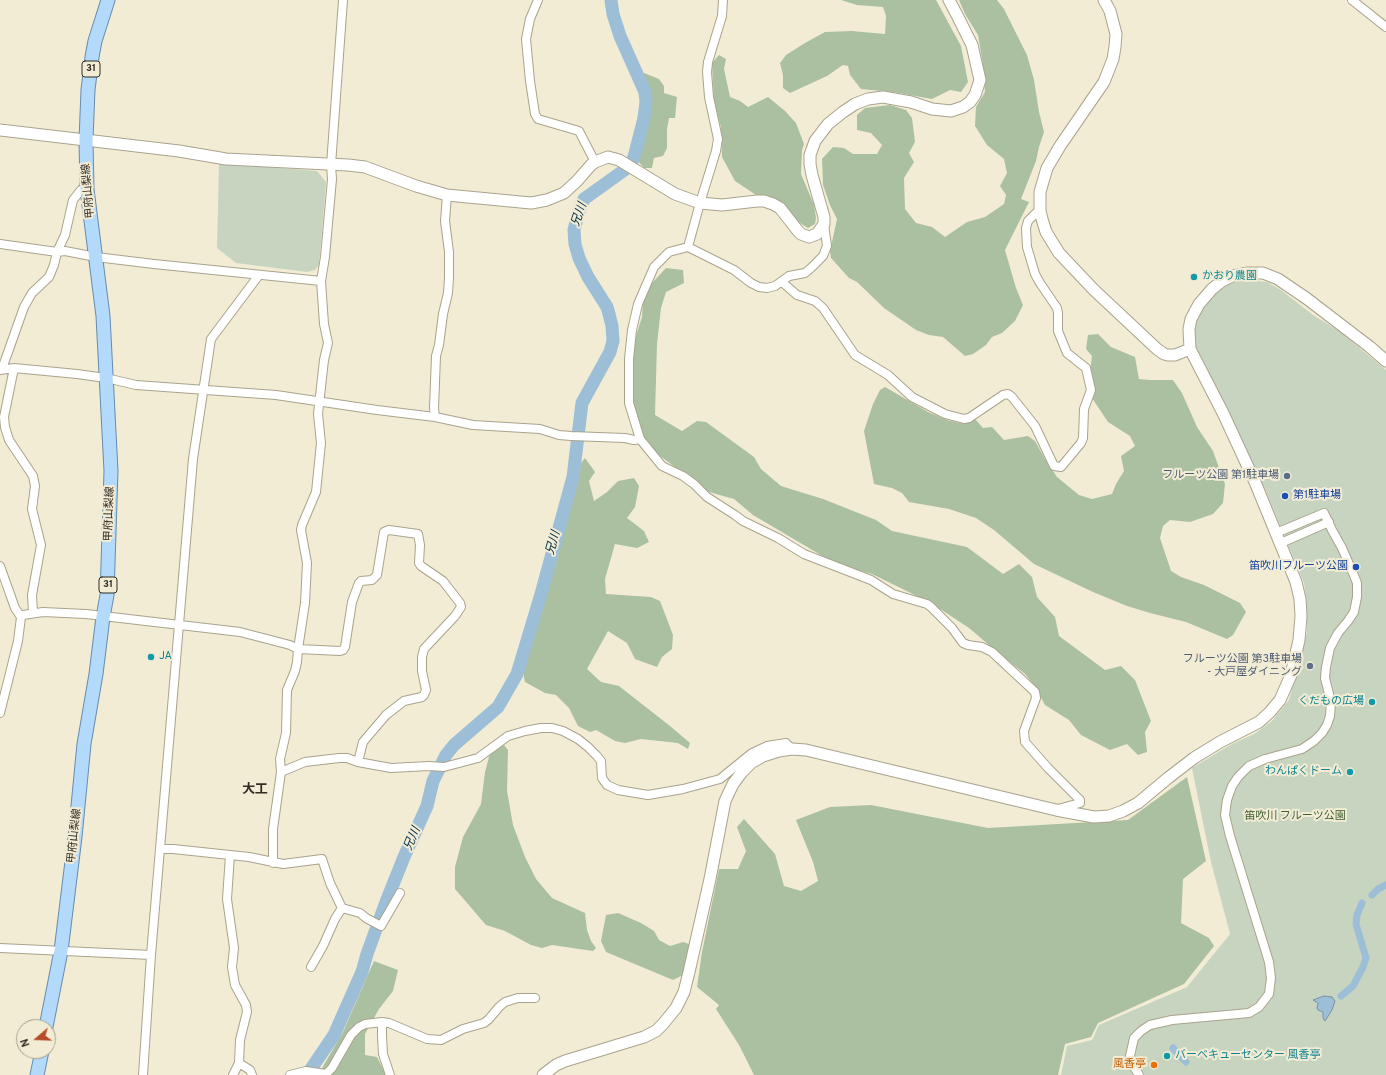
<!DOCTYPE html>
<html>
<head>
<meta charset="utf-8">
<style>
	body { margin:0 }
	#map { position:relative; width:1386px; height:1075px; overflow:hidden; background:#f3ecd5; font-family:Overpass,sans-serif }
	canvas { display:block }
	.north { position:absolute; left:16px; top:1019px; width:40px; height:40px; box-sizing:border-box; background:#f3ecd5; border:1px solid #a5a08f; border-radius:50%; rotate:251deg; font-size:11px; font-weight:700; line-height:16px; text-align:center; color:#302d25 }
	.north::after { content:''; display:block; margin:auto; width:14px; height:18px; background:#b44c28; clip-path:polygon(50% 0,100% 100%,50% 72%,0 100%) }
</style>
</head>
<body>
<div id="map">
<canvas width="1386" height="1075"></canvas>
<div class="north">N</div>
</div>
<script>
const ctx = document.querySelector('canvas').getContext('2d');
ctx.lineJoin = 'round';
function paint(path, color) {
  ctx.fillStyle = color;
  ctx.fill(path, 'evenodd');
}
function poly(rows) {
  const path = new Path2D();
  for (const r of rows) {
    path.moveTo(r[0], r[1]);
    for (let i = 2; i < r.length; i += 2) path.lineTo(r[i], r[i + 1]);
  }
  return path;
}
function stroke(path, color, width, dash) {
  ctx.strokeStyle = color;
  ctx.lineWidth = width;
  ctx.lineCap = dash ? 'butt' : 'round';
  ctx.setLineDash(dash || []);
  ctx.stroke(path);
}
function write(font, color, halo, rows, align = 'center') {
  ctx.font = font + ' Overpass,"Noto Sans JP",sans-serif';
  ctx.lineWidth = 4;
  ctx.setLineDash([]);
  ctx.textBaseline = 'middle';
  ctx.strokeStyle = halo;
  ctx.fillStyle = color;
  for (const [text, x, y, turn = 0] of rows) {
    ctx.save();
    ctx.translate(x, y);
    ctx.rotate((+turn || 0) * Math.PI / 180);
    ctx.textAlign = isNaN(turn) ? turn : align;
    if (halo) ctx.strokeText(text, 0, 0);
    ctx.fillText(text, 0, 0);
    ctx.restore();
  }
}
paint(poly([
	[219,163,317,171,326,182,319,265,315,270,307,272,236,263,217,248],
	[1250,280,1267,282,1281,290,1313,315,1339,331,1386,370,1386,1075,1061,1075,1067,1046,1092,1040,1099,1025,1187,987,1230,934,1211,862,1192,768,1232,744,1254,734,1272,721,1289,700,1307,632,1307,606,1304,583,1265,489,1213,384,1198,355,1193,336,1197,318,1210,300,1220,289,1234,282]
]), '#c7d5c0');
paint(poly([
	[841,0,936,0,961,46,968,82,961,92,950,90,932,99,893,92,861,89,850,75,848,66,843,65,827,76,790,93,783,88,783,75,780,63,786,55,805,43,825,32,852,31,885,34,886,16,883,7,857,5],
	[959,0,997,0,1004,9,1027,55,1034,80,1039,112,1044,132,1039,147,1036,161,1021,199,1029,202,1005,250,1016,288,1023,305,1015,321,1002,333,992,337,986,345,973,354,965,356,943,337,929,335,916,330,884,308,857,282,849,278,831,258,830,251,837,219,830,205,823,185,822,159,833,147,844,148,853,154,877,154,882,145,871,133,857,130,857,115,865,108,890,105,906,110,912,118,915,142,909,153,914,162,904,178,905,209,916,223,932,227,945,237,967,222,985,217,1004,204,1006,195,1000,186,1007,173,1004,159,987,145,975,126,976,107,985,92,983,65,978,35,965,14],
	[719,55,726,59,724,69,730,97,740,101,748,107,768,97,785,111,796,123,804,144,802,150,801,174,814,205,816,218,815,224,808,228,800,223,779,202,765,195,756,195,735,181,722,157,721,127,714,101,712,63],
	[644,73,659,79,664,86,664,93,677,97,675,118,669,118,667,129,667,148,663,156,654,158,652,168,644,168,637,160,650,109,650,92,643,79],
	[666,268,683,270,684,283,666,292,661,308,657,344,655,415,682,431,697,421,706,422,754,457,761,469,781,486,823,499,876,520,892,531,967,547,1003,574,1019,564,1032,577,1037,597,1055,617,1059,636,1105,670,1121,666,1135,680,1151,721,1145,732,1147,752,1138,755,1127,744,1110,750,1081,735,1069,720,1045,705,1034,685,1025,674,1002,656,969,628,931,603,872,574,836,564,753,515,734,499,709,492,656,453,642,436,633,405,632,359,635,339,642,317,643,299,651,284],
	[1098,334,1111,347,1135,357,1139,379,1150,380,1173,380,1182,393,1197,427,1213,451,1225,484,1223,503,1213,514,1190,522,1170,520,1163,526,1160,538,1171,571,1181,577,1204,585,1240,603,1246,612,1233,635,1227,639,1186,622,1150,613,1127,606,1093,592,1034,564,994,530,976,518,949,509,909,502,902,493,892,488,874,484,864,431,873,404,880,390,885,387,928,412,947,420,964,424,975,419,983,428,992,427,1004,440,1028,436,1035,441,1045,459,1057,477,1079,495,1092,499,1112,494,1116,484,1124,471,1121,456,1135,446,1130,436,1108,422,1092,398,1090,372,1092,356,1086,349,1088,335],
	[585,458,595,472,589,481,594,501,607,492,618,481,634,478,639,486,635,507,627,518,644,531,649,542,637,548,615,544,605,579,606,594,651,597,660,601,673,635,672,649,662,657,657,667,635,659,627,643,608,631,587,669,601,682,619,686,670,726,690,743,688,749,678,743,641,739,625,743,615,741,596,730,590,732,578,726,569,708,556,695,545,693,525,682,522,668,525,658,533,626,546,597,549,578,555,567,570,505,578,482,581,463],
	[504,745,508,750,507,791,513,825,525,857,536,879,552,898,585,913,587,930,591,941,596,948,593,951,552,945,542,948,531,945,505,931,486,925,455,889,455,867,463,837,481,804,485,772,490,753],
	[1187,777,1206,861,1183,879,1181,923,1209,938,1214,946,1184,984,1098,1023,1091,1037,1065,1044,1058,1075,754,1075,739,1045,716,1009,719,1005,697,987,702,952,719,869,738,869,746,851,737,827,744,819,775,854,784,886,801,891,818,881,813,862,796,820,830,807,871,805,988,828,1128,820],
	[618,913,641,923,654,931,659,940,670,946,683,942,689,944,691,956,685,974,673,980,606,952,601,941,606,915],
	[374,961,398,970,393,991,379,1009,365,1034,365,1055,377,1057,386,1075,318,1075,343,1032]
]), '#aac0a1');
const water = poly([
	[1324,996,1332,997,1335,1001,1332,1010,1325,1021,1323,1018,1323,1012,1318,1010,1317,1008,1318,1003,1313,1000,1324,996]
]);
paint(water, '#9dbed7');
stroke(water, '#7c92a2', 1);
stroke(poly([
	[1372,895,1378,889,1386,885],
	[1341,996,1353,986,1363,967,1366,958,1356,924,1357,915,1362,903],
	[1173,1048,1186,1062]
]), '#9dbed7', 7);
stroke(poly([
	[307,1075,334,1035,362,972,367,954,386,902,404,857,427,806,433,781,446,755,454,745,498,707,517,674,541,594,573,477,582,403,610,352,613,341,612,326,609,314,607,307,588,277,579,258,575,244,574,230,579,211,584,199,630,166,634,157,644,118,646,102,645,92,620,36,613,14,611,0]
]), '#9dbed7', 13);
const street = poly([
	[538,0,530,19,526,39,530,81,535,114,538,119,579,131,595,162],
	[1352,0,1386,27],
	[824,224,827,246,823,256,811,268,805,273,789,276,775,286,767,288,759,287,751,283,734,270,688,247,669,252,654,267,638,304,632,330,629,359,629,403,640,439,662,466,683,476,694,484,707,497,735,515,743,521,778,538,804,554,871,580,893,594,927,604,931,607,952,628,963,643,968,645,982,647,992,652,1035,692,1036,698,1024,731,1025,742,1048,768,1080,800,1080,803,1058,809],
	[0,244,57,252,65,251,96,257,154,264,321,281,325,257,332,179,331,165,343,0],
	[688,247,700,203,716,151,718,139,709,97,707,72,708,62,722,16,723,0],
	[782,282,797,295,815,301,823,308,855,355,888,375,912,397,945,414,964,419,969,418,1003,395,1008,394,1012,397,1035,426,1054,466,1061,467,1081,443,1083,438,1084,409,1091,390,1086,368,1067,353,1058,331,1058,313,1057,308,1040,283,1035,274,1027,247,1026,228,1028,221,1036,213,1040,211],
	[14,368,4,417,5,427,9,440,33,476,35,486,32,509,41,545,32,595,33,613],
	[2,369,24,307,32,293,49,277,54,265,57,252,65,235,73,200,81,190,87,189],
	[0,370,14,368,77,374,106,378,136,385,276,395,377,410,435,417,473,425,540,429,559,435,571,436,625,438,634,440,640,439],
	[435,417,434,408,436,356,439,345,443,314,448,293,449,278,449,252,445,221,447,195],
	[1281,543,1329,522],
	[0,566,15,608,21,617],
	[0,713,18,641,21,617,23,615,43,612,86,614,240,632,290,645,298,649,340,651,343,650,345,647,352,602,359,583,361,581,372,580,377,575,384,532,389,530,418,534,420,545,419,563,421,566,443,581,460,603,461,607,455,616,424,649,422,657,422,671,426,690,424,695,422,697,404,701,386,715,363,742,358,762],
	[281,772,305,762,339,758,347,758,358,762,391,768,429,766,444,767,478,758,508,736,525,731,541,728,552,728,563,731,578,739,588,747,597,756,601,761,602,778,607,785,618,790,648,795,683,789,720,779,752,753,767,746,786,743,792,749],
	[160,849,173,849,249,857,283,864,322,859,330,883,342,908],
	[230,855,227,899,234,948,232,967,235,985,246,1005,247,1012,240,1040,239,1063,233,1075],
	[273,863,273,829,281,772,280,759,286,733,287,690,295,671,297,662,298,649,305,603,307,563,301,530,302,525,316,492,321,443,318,414,324,360,328,343,324,324,321,281],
	[342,908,360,913,366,918,381,926,400,893],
	[0,948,151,955],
	[311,967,323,946,335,919,342,908],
	[382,1022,382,1036,383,1054,390,1075],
	[239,1063,250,1070,252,1075],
	[143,1075,151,955,193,459,211,339,259,275],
	[290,1075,306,1071,326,1074,332,1068,351,1035,359,1027,365,1024,382,1022,389,1023,427,1039,441,1040,463,1029,484,1023,489,1019,499,1007,505,1002,518,998,535,998],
	[1139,1075,1132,1064,1130,1056,1134,1038,1141,1031,1150,1025,1172,1020,1249,1013,1259,1007,1269,994,1271,978,1269,962,1230,836,1225,815,1227,800,1232,786,1238,777,1249,766,1265,759,1302,749,1314,741,1322,733,1327,725,1330,716,1331,702,1325,678,1326,667,1330,648,1338,633,1348,621,1354,612,1357,597,1357,583,1353,573,1342,548,1332,530,1324,513,1276,533]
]);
const secondary = poly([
	[1104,0,1110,11,1116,34,1115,47,1113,59,1104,82,1060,146,1047,168,1040,192,1040,211,1042,219,1046,232,1059,253,1094,290,1157,349,1164,354,1168,355,1175,355,1190,349],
	[0,130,179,151,226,159,348,165,365,167,416,186,447,195,531,203,547,200,564,193,577,181,591,165,595,162,608,157,619,160,675,194,700,203,722,205,757,201,764,201,773,204,780,208,798,231,801,234,809,237,817,234,824,224,824,217,812,175,810,164,810,155,815,141,828,124,843,112,855,104,868,99,883,97,911,102,932,109,951,111,963,107,970,102,975,95,980,80,972,45,958,17,949,0],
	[543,1075,556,1065,565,1061,644,1037,656,1031,663,1024,676,1008,684,992,689,972,710,879,725,801,733,784,742,772,751,763,763,756,779,751,792,749,806,750,1056,810,1094,817,1109,816,1123,811,1138,803,1168,778,1194,758,1220,742,1259,722,1270,712,1280,700,1291,675,1299,640,1301,616,1300,599,1296,582,1255,482,1223,413,1190,349,1189,329,1191,319,1199,304,1212,289,1222,281,1232,276,1247,273,1263,273,1278,279,1306,298,1370,347,1386,361]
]);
const primary = poly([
	[46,1027,61,951,75,837,84,744,96,674,103,617,107,595,111,471,103,316,87,189,86,140,88,90,92,57,95,41,108,0],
	[37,1075,42,1051]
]);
stroke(street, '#a9a38d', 10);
stroke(secondary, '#a9a38d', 13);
stroke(primary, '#658daf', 15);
stroke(street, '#fff', 8);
stroke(secondary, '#fff', 11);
stroke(primary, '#b3d9fb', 13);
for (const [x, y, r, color] of [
	[1194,277,4,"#0f9aa8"],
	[1287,476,4,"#5c6f8a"],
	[1285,496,4,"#1a4fb4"],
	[1356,567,4,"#1a4fb4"],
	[151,657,4,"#0f9aa8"],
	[1310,666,4,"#5c6f8a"],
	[1372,702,4,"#0f9aa8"],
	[1350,772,4,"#0f9aa8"],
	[1167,1056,4,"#0f9aa8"],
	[1154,1065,4,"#e8710a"]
]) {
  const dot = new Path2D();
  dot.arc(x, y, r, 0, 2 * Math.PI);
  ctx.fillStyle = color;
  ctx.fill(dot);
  stroke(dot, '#f3ecd5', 1.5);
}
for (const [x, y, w] of [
	[91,69,18],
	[108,585,18]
]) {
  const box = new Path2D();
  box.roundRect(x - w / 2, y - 8, w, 16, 3);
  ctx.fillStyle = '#f3ecd5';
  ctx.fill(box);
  stroke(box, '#302d25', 1);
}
write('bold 10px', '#302d25', null, [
	["31",91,69],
	["31",108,585]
]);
write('11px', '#302d25', '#f3ecd5', [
	["甲府山梨線",89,191,-95],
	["甲府山梨線",110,514,-88],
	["甲府山梨線",75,836,-84]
]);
write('11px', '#0d838f', '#f3ecd5', [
	["かおり農園",1202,277],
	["JA",159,657],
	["くだもの広場",1364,702,"right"],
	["わんぱくドーム",1342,772,"right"],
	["バーベキューセンター 風香亭",1175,1056]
], 'left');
write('11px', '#4e5e75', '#f3ecd5', [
	["フルーツ公園 第1駐車場",1279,476],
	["フルーツ公園 第3駐車場",1302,660],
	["- 大戸屋ダイニング",1302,673]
], 'right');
write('11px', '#164399', '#f3ecd5', [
	["第1駐車場",1293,496],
	["笛吹川フルーツ公園",1348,567,"right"]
], 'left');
write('11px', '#3f5f31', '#f3ecd5', [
	["笛吹川 フルーツ公園",1295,817]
]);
write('11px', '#c56008', '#f3ecd5', [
	["風香亭",1146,1065]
], 'right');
write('italic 12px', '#033049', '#f3ecd5', [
	["兄川",580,215,-71],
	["兄川",554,543,-74],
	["兄川",413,839,-67]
]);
write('bold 13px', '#302d25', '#f3ecd5', [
	["大工",255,790]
]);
</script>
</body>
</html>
